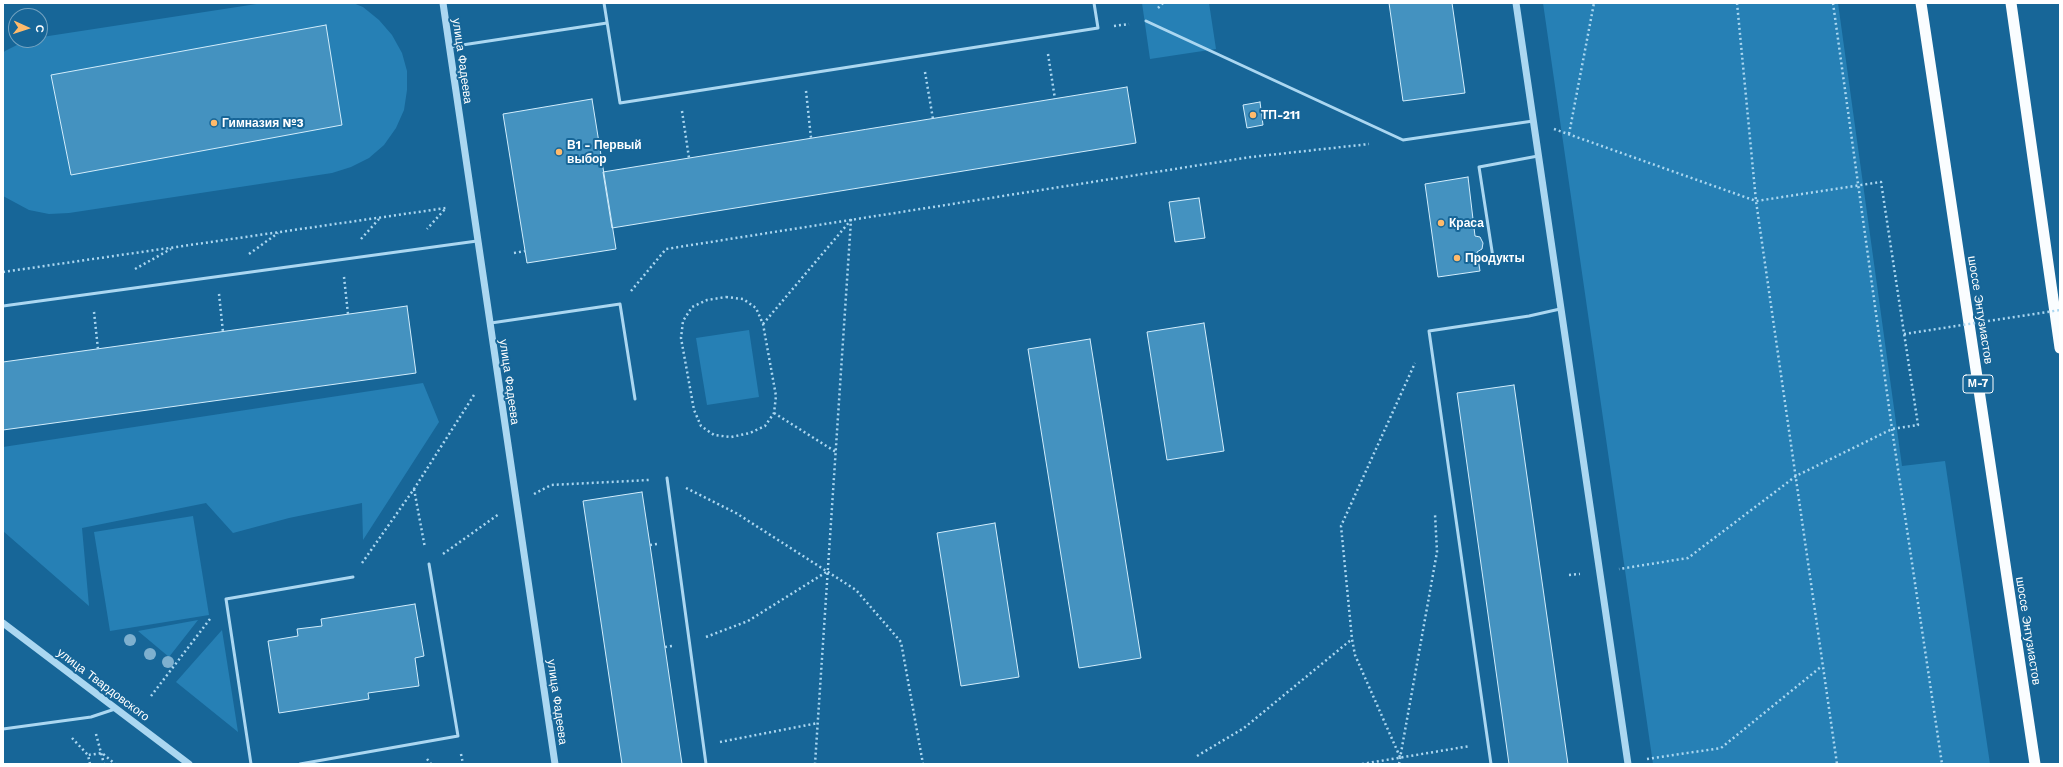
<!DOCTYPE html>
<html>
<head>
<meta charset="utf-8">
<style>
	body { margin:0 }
	#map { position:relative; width:2063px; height:767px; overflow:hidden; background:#176698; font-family:"Work Sans",sans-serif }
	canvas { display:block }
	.frame { position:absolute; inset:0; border:4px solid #fff; pointer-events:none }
	.north { position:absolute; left:8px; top:8px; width:40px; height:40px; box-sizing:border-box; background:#176698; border:1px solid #74a3c1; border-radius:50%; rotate:93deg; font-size:11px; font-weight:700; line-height:16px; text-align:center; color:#fff }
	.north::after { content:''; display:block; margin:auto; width:14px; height:18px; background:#ffba6b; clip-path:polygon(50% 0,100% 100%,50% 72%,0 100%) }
</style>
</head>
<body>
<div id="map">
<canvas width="2063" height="767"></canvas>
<div class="frame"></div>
<div class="north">С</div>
</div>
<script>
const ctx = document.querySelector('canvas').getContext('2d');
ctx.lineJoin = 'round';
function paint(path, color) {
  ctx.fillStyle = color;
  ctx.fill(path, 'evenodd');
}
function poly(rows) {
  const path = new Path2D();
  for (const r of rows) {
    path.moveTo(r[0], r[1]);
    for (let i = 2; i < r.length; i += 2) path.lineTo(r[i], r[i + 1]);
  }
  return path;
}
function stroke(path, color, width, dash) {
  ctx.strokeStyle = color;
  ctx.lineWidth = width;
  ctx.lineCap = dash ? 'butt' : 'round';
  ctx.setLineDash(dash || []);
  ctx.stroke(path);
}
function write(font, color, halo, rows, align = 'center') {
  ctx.font = font + ' "Work Sans",sans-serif';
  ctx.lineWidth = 4;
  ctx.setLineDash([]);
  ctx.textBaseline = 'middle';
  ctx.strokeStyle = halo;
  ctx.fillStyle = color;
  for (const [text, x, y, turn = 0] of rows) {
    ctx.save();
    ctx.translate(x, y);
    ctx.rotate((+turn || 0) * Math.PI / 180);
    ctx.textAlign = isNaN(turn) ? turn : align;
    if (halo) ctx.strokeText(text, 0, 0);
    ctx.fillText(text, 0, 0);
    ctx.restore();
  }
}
paint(poly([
	[263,3,353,3,363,7,379,20,392,35,402,53,407,71,407,90,404,110,396,128,384,145,369,158,351,167,332,173,69,213,49,214,29,210,3,196,3,53,5,51,23,42,40,40,42,37],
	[1142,3,1209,3,1216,49,1150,59],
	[1543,3,1838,3,1902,466,1945,461,1990,764,1653,764],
	[749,330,759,397,707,405,696,338],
	[423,383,439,422,363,540,362,503,289,518,233,533,206,503,82,528,89,606,3,531,3,447],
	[193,516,209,615,110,631,94,532],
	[198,620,169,657,138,631],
	[222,630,238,732,176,682]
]), '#2680b5');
const building = poly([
	[1389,3,1452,3,1465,93,1403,101,1389,3],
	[326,25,342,125,71,175,51,75,326,25],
	[1127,87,1136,143,612,228,603,172,1127,87],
	[592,99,616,249,527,263,503,114,592,99],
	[1260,102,1263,125,1247,128,1243,105,1260,102],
	[1468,177,1475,236,1480,237,1483,243,1482,249,1477,252,1480,271,1438,277,1425,184,1468,177],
	[1199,198,1205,238,1175,242,1169,202,1199,198],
	[407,306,416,373,3,430,3,362,407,306],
	[1204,323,1224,451,1167,460,1147,332,1204,323],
	[1090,339,1141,658,1079,668,1028,349,1090,339],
	[1514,385,1568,764,1509,764,1457,393,1514,385],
	[642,492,650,545,682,764,622,764,583,501,642,492],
	[995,523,1019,677,961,686,937,533,995,523],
	[415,604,424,656,415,658,419,686,368,693,369,699,279,713,268,641,298,636,297,629,322,626,321,619,415,604]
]);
paint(building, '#4492c0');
stroke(building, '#d2edfc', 1);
stroke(poly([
	[1737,3,1756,201,1837,764],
	[1833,3,1892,429,1942,764],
	[1158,8,1163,3],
	[1114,26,1129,24],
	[1048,54,1055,99],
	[925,72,933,119],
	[806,91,811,138],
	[682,111,689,158],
	[1554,129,1756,201,1881,182,1918,425,1892,429,1796,476,1688,558,1619,569],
	[1569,134,1594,3],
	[361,239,379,219],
	[514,253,525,251],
	[249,254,278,233],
	[135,269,171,249],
	[3,272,446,208,427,229],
	[344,277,348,314],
	[631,291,666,249,1251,157,1369,144],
	[219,294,223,332],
	[726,297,743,299,756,308,763,324,776,396,774,413,765,426,750,433,731,437,714,435,701,426,694,410,681,338,683,321,692,307,707,300,726,297],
	[94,312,98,349],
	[763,324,851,220,815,764],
	[774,413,836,452],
	[686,488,736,513,856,590,901,642,923,764],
	[414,489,425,548],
	[534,494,551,485,649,480],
	[650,545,657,544],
	[443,554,499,514],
	[362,563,414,489,474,395],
	[1569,575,1580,574],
	[706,637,748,621,828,571],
	[665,647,672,646],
	[151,696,210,619],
	[96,734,104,764],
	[72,738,88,755],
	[720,742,818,723],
	[461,754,463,764],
	[1197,756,1244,728,1352,639],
	[1400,757,1355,655,1352,639,1341,526,1415,363],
	[427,759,431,764],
	[1647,759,1721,748,1822,666],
	[90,764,88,755,102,753,115,764],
	[1362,764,1470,746],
	[1399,764,1437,552,1435,514]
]), '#abd7f1', 2.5, [2, 3]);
stroke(poly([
	[604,3,620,103,1098,28,1094,3],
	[1146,21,1403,140,1533,121],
	[449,47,607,23],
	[1494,264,1479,167,1538,156],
	[3,306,477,241],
	[491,323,620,304,635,399],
	[667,478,706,764],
	[3,729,91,717,115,709],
	[251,764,226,599,353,577],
	[300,764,458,736,429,564],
	[1491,764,1429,331,1529,316,1560,309]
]), '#abd7f1', 3);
stroke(poly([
	[443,3,555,764],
	[1516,3,1628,764],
	[3,623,189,764]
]), '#abd7f1', 7);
stroke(poly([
	[1921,3,2035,764],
	[2011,3,2060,348]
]), '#fafdff', 11);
stroke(poly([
	[1904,334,2060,310]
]), '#abd7f1', 2.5, [2, 3]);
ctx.fillStyle = '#7eb0cf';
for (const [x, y] of [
	[130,640],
	[150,654],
	[168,662]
]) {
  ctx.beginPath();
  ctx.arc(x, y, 6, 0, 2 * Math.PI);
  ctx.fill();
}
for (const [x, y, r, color] of [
	[1253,115,4,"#ffba6b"],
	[214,123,4,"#ffba6b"],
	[559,152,4,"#ffba6b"],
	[1441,223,4,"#ffba6b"],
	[1457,258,4,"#ffba6b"]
]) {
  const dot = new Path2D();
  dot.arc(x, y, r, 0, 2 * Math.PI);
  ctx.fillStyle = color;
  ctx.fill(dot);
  stroke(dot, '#176698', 1.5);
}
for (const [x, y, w] of [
	[1978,384,30]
]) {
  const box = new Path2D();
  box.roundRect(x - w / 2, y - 9, w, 18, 3);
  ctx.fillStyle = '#176698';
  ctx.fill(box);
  stroke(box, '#fff', 1);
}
write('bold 11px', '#fff', null, [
	["М-7",1978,384]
]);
write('12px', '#fff', '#176698', [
	["улица Фадеева",462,61,82],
	["шоссе Энтузиастов",1980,310,81],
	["улица Фадеева",509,382,82],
	["шоссе Энтузиастов",2028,631,81],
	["улица Твардовского",103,685,37],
	["улица Фадеева",557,702,82]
]);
write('bold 12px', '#fff', '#176698', [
	["ТП-211",1261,115],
	["Гимназия №3",222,123],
	["В1 - Первый",567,145],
	["выбор",567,159],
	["Краса",1449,223],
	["Продукты",1465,258]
], 'left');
</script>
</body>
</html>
